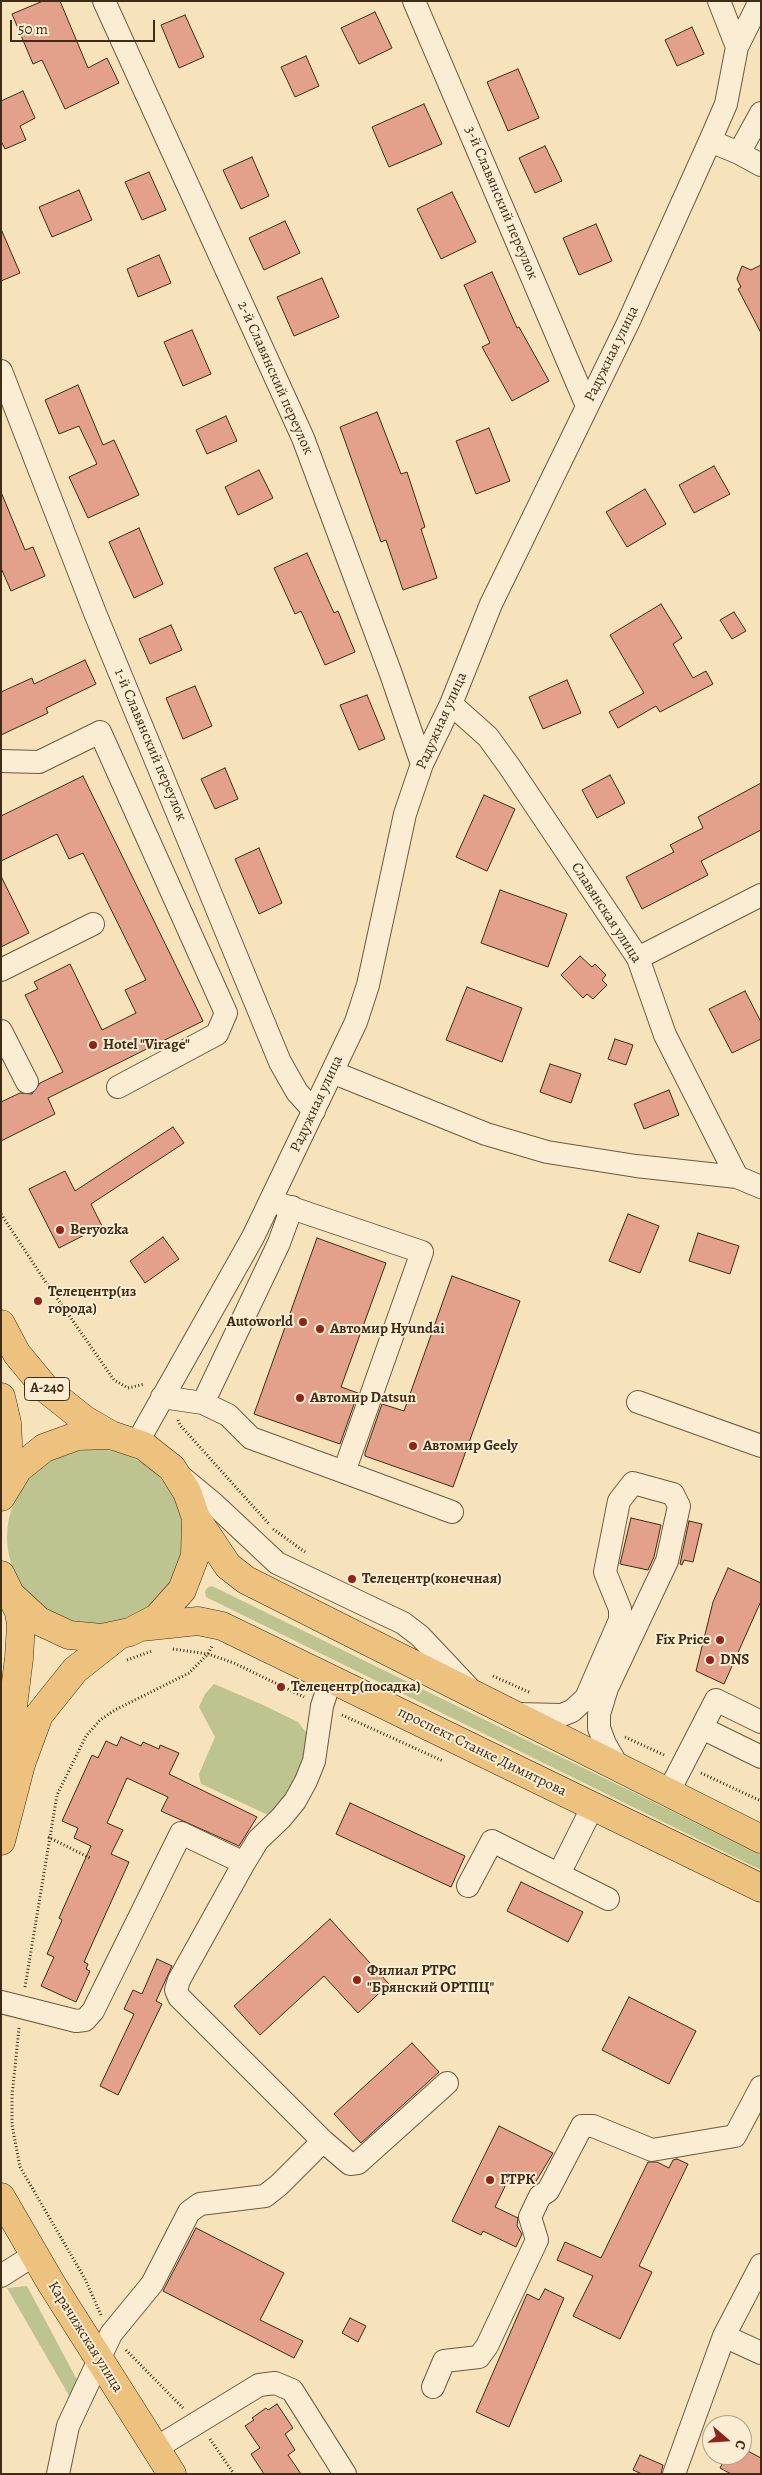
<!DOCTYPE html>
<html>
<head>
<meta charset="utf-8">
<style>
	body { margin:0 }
	#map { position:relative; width:762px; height:2475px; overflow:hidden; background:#f7e3bb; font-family:Alegreya,serif }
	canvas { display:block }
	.frame { position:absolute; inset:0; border:2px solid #3e2c16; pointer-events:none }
	.north { position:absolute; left:702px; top:2415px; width:50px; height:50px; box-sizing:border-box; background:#faedd3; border:1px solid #afa087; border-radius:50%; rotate:109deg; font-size:14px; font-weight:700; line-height:20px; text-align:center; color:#3e2c16 }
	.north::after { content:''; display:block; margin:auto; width:18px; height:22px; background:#8f2418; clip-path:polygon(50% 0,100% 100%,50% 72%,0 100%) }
	.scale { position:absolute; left:10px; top:20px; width:145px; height:22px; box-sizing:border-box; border:2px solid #3e2c16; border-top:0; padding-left:6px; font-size:15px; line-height:18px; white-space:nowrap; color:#3e2c16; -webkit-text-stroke:4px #faedd3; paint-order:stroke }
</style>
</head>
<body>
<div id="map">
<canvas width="762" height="2475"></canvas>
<div class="frame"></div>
<div class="north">С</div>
<div class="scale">50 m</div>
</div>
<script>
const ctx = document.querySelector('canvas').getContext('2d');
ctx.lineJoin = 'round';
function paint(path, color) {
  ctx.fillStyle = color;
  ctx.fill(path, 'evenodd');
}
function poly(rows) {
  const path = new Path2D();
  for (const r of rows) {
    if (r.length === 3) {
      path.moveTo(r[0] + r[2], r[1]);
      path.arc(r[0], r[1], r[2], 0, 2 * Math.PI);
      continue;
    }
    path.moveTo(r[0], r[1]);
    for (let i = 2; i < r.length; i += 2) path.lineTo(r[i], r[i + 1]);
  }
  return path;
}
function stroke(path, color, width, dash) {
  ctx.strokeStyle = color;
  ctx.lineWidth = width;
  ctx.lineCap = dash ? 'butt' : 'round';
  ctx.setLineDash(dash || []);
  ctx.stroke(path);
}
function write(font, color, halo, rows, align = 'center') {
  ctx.font = font + ' Alegreya,serif';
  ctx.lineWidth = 4;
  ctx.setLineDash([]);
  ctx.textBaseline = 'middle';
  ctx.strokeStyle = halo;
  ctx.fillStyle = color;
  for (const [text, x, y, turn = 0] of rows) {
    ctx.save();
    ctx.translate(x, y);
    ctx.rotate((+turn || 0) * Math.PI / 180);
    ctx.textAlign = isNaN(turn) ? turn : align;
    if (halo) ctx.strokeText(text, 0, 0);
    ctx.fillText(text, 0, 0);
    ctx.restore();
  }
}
paint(poly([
	[95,1537,88],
	[212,1586,761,1855,761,1870,212,1600,206,1597,205,1592,207,1588],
	[214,1684,261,1704,298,1722,309,1736,312,1746,278,1812,266,1814,201,1784,199,1774,215,1737,199,1707,205,1694],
	[27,2286,84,2393,71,2399,7,2288]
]), '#bdc490');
const building = poly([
	[43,1,60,1,88,68,107,58,119,83,65,109,42,60,33,64,12,14,43,1],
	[375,12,392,48,359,64,341,28,375,12],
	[185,15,204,57,179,68,161,25,185,15],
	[692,27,704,54,677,66,665,40,692,27],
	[306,56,319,86,295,97,281,67,306,56],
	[518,69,539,118,508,131,487,82,518,69],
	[23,91,35,118,20,126,26,140,5,149,1,141,1,101,23,91],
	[424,104,442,144,389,167,372,127,424,104],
	[545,146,562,181,535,193,519,158,545,146],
	[252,157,269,196,241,209,223,170,252,157],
	[149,172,166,210,142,220,125,182,149,172],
	[79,190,92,220,52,237,39,207,79,190],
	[452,192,476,242,441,259,417,209,452,192],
	[285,221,300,253,264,270,249,238,285,221],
	[596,224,612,261,579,275,563,238,596,224],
	[1,229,20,273,1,281,1,229],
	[159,255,171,283,138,297,127,269,159,255],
	[761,265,761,333,738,289,741,287,737,279,742,266,751,270,761,265],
	[492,272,517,328,519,327,549,381,512,401,482,347,490,343,464,285,492,272],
	[322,278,339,317,294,336,277,297,322,278],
	[192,330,211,374,183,386,164,342,192,330],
	[78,385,103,445,114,440,139,495,88,518,69,477,97,464,79,426,59,434,45,400,78,385],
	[377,412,401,474,407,472,425,527,421,529,437,578,403,590,386,540,381,542,340,427,377,412],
	[226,416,237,441,207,454,196,430,226,416],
	[489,428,510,481,476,494,456,441,489,428],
	[714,466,730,494,694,513,679,485,714,466],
	[259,470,273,498,238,515,225,487,259,470],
	[645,489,666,524,627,547,606,512,645,489],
	[1,492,25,550,33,547,45,576,11,591,1,568,1,492],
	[139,528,163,584,134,598,109,542,139,528],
	[307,553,334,613,338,611,355,652,325,665,301,611,295,614,274,568,307,553],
	[661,604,682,638,673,644,693,678,706,671,713,684,660,712,656,706,618,728,609,712,644,693,610,635,661,604],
	[734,612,746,631,732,639,720,620,734,612],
	[171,625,182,650,150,664,139,639,171,625],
	[85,660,96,684,46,708,48,713,1,735,1,692,32,678,34,684,85,660],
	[567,680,581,713,543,729,529,697,567,680],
	[195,686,212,726,183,739,166,698,195,686],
	[367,695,385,739,359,750,340,705,367,695],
	[225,768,238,799,215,809,201,779,225,768],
	[610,775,625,803,597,818,582,790,610,775],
	[83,776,203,1021,48,1098,55,1114,1,1141,1,1102,20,1093,32,1094,40,1083,63,1072,25,995,38,989,34,982,70,964,102,1030,136,1013,125,990,146,980,83,853,69,859,57,834,1,861,1,816,83,776],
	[761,783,761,830,701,861,708,875,642,909,626,877,674,852,670,845,703,828,698,817,761,783],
	[484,795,515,809,487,871,456,857,484,795],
	[259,848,282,903,259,914,235,859,259,848],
	[1,876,29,933,1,947,1,876],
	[500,890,567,914,548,967,481,943,500,890],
	[580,956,592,967,595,964,606,975,602,980,607,985,593,999,587,994,583,998,561,975,580,956],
	[467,987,522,1008,502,1062,446,1040,467,987],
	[745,991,761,1022,761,1039,732,1053,709,1009,745,991],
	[615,1039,633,1045,626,1065,608,1059,615,1039],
	[550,1064,581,1074,571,1103,540,1092,550,1064],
	[669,1090,679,1115,644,1129,634,1104,669,1090],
	[173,1127,184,1143,91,1204,102,1226,59,1248,29,1189,65,1171,75,1191,173,1127],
	[628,1214,659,1226,640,1273,609,1261,628,1214],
	[698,1233,739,1246,730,1274,689,1261,698,1233],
	[163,1237,179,1259,145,1283,130,1261,163,1237],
	[317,1238,386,1263,341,1387,358,1393,340,1444,254,1414,317,1238],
	[452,1276,520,1301,453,1487,365,1456,365,1453,382,1404,404,1411,452,1276],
	[631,1518,661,1525,654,1557,648,1570,620,1564,631,1518],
	[689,1521,702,1524,693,1562,684,1560,682,1565,680,1564,689,1521],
	[728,1568,761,1583,761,1601,724,1684,696,1671,713,1602,728,1568],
	[121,1737,141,1746,143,1742,159,1749,160,1745,179,1753,169,1774,257,1817,239,1846,161,1811,168,1797,127,1778,107,1823,123,1830,111,1854,129,1862,84,1962,88,1964,86,1969,90,1971,76,2002,41,1986,54,1957,47,1954,62,1920,59,1918,91,1846,74,1838,78,1828,62,1821,92,1755,98,1758,106,1741,117,1746,121,1737],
	[350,1803,465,1856,451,1887,336,1834,350,1803],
	[521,1882,583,1912,568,1942,507,1911,521,1882],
	[330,1919,389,1984,358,2013,324,1976,260,2035,234,2006,330,1919],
	[157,1959,172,1966,156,2001,162,2004,118,2095,100,2086,134,2014,124,2009,133,1990,142,1994,157,1959],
	[629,1997,696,2031,669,2084,602,2050,629,1997],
	[412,2043,439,2072,361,2143,334,2114,412,2043],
	[499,2126,553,2153,535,2183,512,2172,495,2207,518,2218,517,2226,522,2234,516,2247,483,2231,481,2235,452,2221,499,2126],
	[677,2159,688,2164,639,2266,652,2272,620,2339,573,2316,593,2276,557,2260,565,2242,601,2258,648,2162,657,2162,669,2168,673,2160,677,2159],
	[196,2228,284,2273,260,2320,303,2341,294,2358,163,2291,196,2228],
	[545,2289,564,2298,509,2427,476,2412,527,2294,539,2300,545,2289],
	[350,2318,366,2326,358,2342,342,2333,350,2318],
	[277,2404,293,2428,285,2434,295,2450,288,2455,301,2474,264,2474,251,2454,260,2448,245,2426,254,2420,252,2418,266,2408,268,2410,277,2404],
	[742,2448,761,2458,761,2474,731,2474,720,2468,727,2455,742,2455,742,2448],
	[640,2455,663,2465,661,2474,642,2474,633,2470,640,2455]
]);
paint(building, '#e3a08a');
stroke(building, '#3e2c16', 1);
const minor = poly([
	[104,1,303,438,391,674,422,764],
	[414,1,587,406],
	[719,1,737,47],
	[710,141,739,153,761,165],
	[739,153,761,113],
	[1,371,95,613,280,1062,297,1092,314,1111],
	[451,704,488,737,509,766,638,958,665,1035,737,1177,761,1187],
	[1,761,39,762,100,732,226,1013,217,1034,118,1087],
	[638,958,761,895],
	[1,970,93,924],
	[1,1031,27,1082],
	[332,1072,486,1134,547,1152,636,1166,737,1177],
	[162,1397,203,1403,228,1415,251,1438,344,1472,422,1252,271,1201],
	[638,1402,761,1446],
	[203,1403,279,1243,292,1207],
	[137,1443,253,1237,356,1022,368,985,405,814,422,764,451,704,491,604,628,323,710,141,726,104,737,47,760,1],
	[344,1472,452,1512],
	[179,1475,214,1504,277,1563,403,1623,420,1636,468,1687],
	[517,1714,562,1715,572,1711,586,1698,620,1620,620,1609,605,1572,619,1501,633,1483,673,1494,679,1506,667,1561,607,1688,599,1714,599,1728,605,1744,620,1770],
	[702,1728,761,1757],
	[668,1793,716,1700,761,1722],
	[559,1874,593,1806],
	[468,1886,492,1841,608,1899],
	[1,2002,76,2021,85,2020,93,2011,181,1833,244,1863,258,1840,281,1818,295,1801,306,1781,314,1761,322,1706,331,1678],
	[323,2141,350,2164,358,2163,447,2083],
	[761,2265,724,2336,761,2353],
	[1,2276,34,2255],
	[433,2387,444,2361,479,2357,487,2346,537,2240,530,2217,540,2196,548,2191,582,2126,593,2126,652,2150,735,2136,761,2087],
	[156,2448,259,2385,275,2383,292,2390,345,2474],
	[58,2474,68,2426,111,2334,152,2284,189,2212,200,2204,265,2196,279,2185,323,2141,179,1997,176,1990,179,1980,244,1863],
	[674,2474,724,2336]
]);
const major = poly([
	[1,1324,17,1354,46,1389,85,1420,111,1435],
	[1,1397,7,1423,8,1441,8,1459,2,1489],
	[1,1497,18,1469,44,1448,77,1436,111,1435,144,1446,172,1468,187,1492,196,1518,195,1556,182,1590,157,1618,130,1632,102,1638,69,1635,39,1621,13,1597],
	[196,1518,228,1566,246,1580,761,1839],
	[1,1575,19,1612,21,1624,19,1658,4,1778],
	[141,1627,198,1621,222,1626,761,1888],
	[1,1841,21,1764,39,1715,75,1670,118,1636],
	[1,2197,51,2283,172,2474]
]);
stroke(minor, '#6c5a3f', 24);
stroke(major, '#3e2c16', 29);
stroke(poly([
	[1,1214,43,1278,114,1380,128,1388,145,1384],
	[178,1420,180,1425,269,1524],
	[273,1529,305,1552],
	[173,1649,208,1654,234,1663,304,1697],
	[127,1660,152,1651],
	[493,1676,531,1693],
	[342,1715,443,1761],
	[625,1737,664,1755],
	[701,1773,761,1801],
	[48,1837,90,1858],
	[25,1987,57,1795,86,1736,100,1720,115,1710,189,1673,208,1654,212,1646],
	[19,2028,12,2096,12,2125,20,2167,85,2279,101,2315],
	[126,2350,183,2408],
	[210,2439,234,2474]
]), '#3e2c16', 3, [1, 2.5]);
stroke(minor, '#faedd3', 22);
stroke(major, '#ecc27e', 28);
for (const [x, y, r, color] of [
	[93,1045,5,"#8f2418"],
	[60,1230,5,"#8f2418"],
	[38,1301,5,"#8f2418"],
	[303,1322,5,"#8f2418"],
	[320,1329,5,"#8f2418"],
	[300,1398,5,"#8f2418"],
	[413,1446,5,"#8f2418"],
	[352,1579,5,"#8f2418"],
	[720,1640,5,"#8f2418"],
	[710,1660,5,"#8f2418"],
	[281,1687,5,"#8f2418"],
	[357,1980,5,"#8f2418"],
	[490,2180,5,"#8f2418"]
]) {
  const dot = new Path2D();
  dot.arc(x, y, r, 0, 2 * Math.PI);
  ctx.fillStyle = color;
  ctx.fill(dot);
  stroke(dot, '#faedd3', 2);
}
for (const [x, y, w] of [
	[47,1389,45]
]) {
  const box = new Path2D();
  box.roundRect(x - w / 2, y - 11.5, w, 23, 4);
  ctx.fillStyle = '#faedd3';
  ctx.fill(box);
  stroke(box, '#3e2c16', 1);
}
write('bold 14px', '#3e2c16', null, [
	["А-240",47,1389]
]);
write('15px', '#3e2c16', '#faedd3', [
	["3-й Славянский переулок",501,203,67],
	["Радужная улица",612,354,-64],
	["2-й Славянский переулок",275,378,66],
	["Радужная улица",442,721,-66],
	["1-й Славянский переулок",150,745,67],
	["Славянская улица",606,913,57],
	["Радужная улица",317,1104,-65],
	["проспект Станке Димитрова",482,1752,26],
	["Карачижская улица",85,2337,58]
]);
write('bold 15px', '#3e2c16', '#faedd3', [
	["Hotel \"Virage\"",103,1045],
	["Beryozka",70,1230],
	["Телецентр(из",48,1292],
	["города)",48,1309],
	["Autoworld",293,1322,"right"],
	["Автомир Hyundai",330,1329],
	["Автомир Datsun",310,1398],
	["Автомир Geely",423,1446],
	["Телецентр(конечная)",362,1579],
	["Fix Price",710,1640,"right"],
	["DNS",720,1660],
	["Телецентр(посадка)",291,1687],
	["Филиал РТРС",367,1971],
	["\"Брянский ОРТПЦ\"",367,1988],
	["ГТРК",500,2180]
], 'left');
</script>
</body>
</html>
